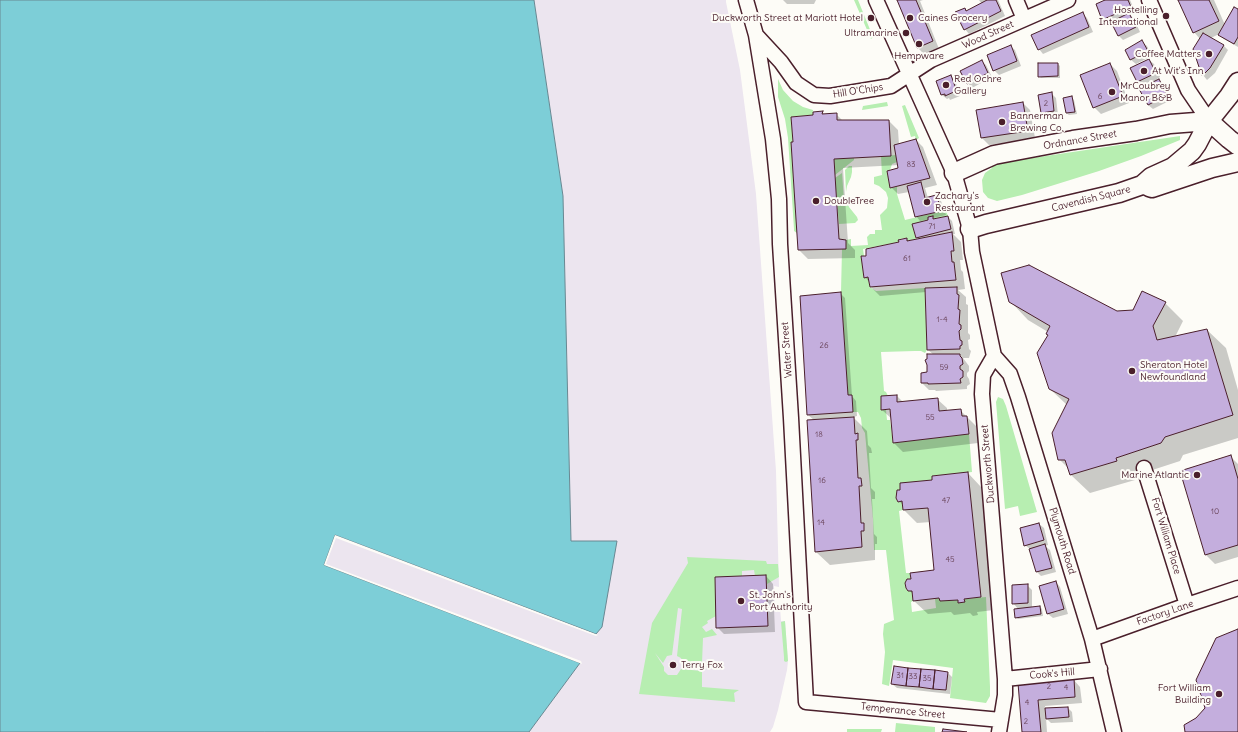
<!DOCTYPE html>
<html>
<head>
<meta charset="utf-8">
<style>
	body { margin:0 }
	canvas { display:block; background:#fdfcf7 }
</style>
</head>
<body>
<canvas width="1238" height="732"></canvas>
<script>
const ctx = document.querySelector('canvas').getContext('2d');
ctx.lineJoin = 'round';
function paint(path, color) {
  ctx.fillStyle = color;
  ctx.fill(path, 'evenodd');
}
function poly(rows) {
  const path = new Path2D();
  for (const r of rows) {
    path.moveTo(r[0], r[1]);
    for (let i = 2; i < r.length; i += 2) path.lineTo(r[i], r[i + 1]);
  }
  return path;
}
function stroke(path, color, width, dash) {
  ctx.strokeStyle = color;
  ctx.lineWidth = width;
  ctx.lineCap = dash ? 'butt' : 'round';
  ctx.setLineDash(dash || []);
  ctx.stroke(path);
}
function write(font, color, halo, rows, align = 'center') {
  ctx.font = font + ' Delius,sans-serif';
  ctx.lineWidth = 4;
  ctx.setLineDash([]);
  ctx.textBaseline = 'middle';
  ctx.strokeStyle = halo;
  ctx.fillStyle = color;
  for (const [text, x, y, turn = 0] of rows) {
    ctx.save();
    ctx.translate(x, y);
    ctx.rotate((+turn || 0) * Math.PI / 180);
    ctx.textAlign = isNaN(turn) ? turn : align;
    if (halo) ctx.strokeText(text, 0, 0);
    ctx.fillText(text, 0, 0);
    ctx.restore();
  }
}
paint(poly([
	[534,0,726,0,726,2,740,70,756,194,776,471,779,587,774,586,775,607,780,607,781,621,785,621,788,661,787,670,778,710,773,727,770,732,529,732,580,663,324,565,335,535,596,634,616,541,571,541,563,196]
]), '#ece5ef');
paint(poly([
	[854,0,858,0,873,37,871,39],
	[778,79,783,90,793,101,803,107,813,110,813,115,791,117,793,142,791,142,797,233,794,231,794,229,788,138,785,119,778,97],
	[887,102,888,106,862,110,863,106],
	[905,105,919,138,916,140,915,136,911,137,902,106],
	[1180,136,1180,140,1141,156,1099,171,1022,195,997,201,988,198,983,192,982,180,985,173,992,168,992,164],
	[896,155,897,162,892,164,890,170,887,171,890,188,897,187,897,194,905,220,942,211,941,209,945,208,948,216,933,219,933,216,928,217,928,220,912,224,916,239,907,241,906,238,899,239,899,242,863,249,864,256,861,256,864,278,868,277,870,287,876,291,925,288,927,350,925,353,921,351,915,351,881,352,884,391,886,392,888,396,881,397,881,410,886,410,887,420,890,420,893,443,969,434,972,472,932,476,932,480,900,484,900,490,897,490,896,498,898,502,902,501,903,510,899,511,906,573,910,573,911,579,907,580,905,583,906,588,908,591,912,591,913,601,911,602,912,612,936,608,935,599,939,598,940,601,958,600,965,602,964,599,986,597,990,687,990,696,986,703,950,698,953,668,893,660,889,686,882,684,885,652,883,634,884,624,894,620,886,550,874,550,873,519,865,433,862,428,861,418,858,412,853,412,852,395,848,395,841,292,842,249,846,249,846,240,851,239,851,246,868,245,867,237,870,234,875,234,875,230,882,230,880,215,887,208,888,198,886,192,879,186,874,184,874,177,882,175,881,156],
	[854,158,854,160,835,175,834,159],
	[849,166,852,166,852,172,851,177,847,186,846,192,845,170],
	[842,173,844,200,847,200,849,207,857,217,858,220,855,223,839,224,835,178],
	[998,397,1003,399,1006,406,1037,512,1020,516,1018,506,1005,509,996,402],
	[687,557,766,561,767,564,778,564,779,577,767,584,766,576,755,576,754,570,742,571,742,576,715,577,716,616,707,621,708,623,702,627,706,632,712,629,717,635,703,638,702,663,683,664,681,658,677,656,682,609,678,608,672,655,667,656,663,663,655,653,664,667,664,671,668,675,677,675,681,669,702,671,702,687,739,690,734,693,735,702,639,694,652,623,688,563],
	[785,621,788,661,786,662,784,661,784,657,781,622],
	[896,723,935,727,935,732,895,732],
	[847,729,882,729,881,732,847,732]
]), '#b7eeb1');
const water = poly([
	[0,0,534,0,563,196,571,541,617,541,602,627,596,634,335,535,324,565,580,663,529,732,0,732,0,0]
]);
paint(water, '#7dced7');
stroke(water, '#698892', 1);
paint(poly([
	[335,535,598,635,596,636,336,538,326,564,581,661,582,664,324,565]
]), '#fdfcf7');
paint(poly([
	[783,0,816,0,814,4,787,4],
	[898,0,923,0,920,1,939,49,925,55,918,48],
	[979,0,998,0,1005,16,969,34,965,29,965,9,967,12,982,4],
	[1107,0,1130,0,1135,11,1129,14,1134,19,1140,32,1123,40,1119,36,1112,22,1108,24,1103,19],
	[1179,0,1214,0,1225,25,1238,11,1238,47,1224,39,1219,34,1211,38,1224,46,1228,50,1215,73,1207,80,1203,75,1194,49,1200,39,1194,32],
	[1082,13,1087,18,1093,32,1043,54,1039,49],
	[1142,42,1147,46,1152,56,1136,64,1131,60,1126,50],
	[1010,46,1015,50,1021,66,999,75,994,70],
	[1149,60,1154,64,1160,77,1157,79,1163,85,1171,100,1153,109,1148,105,1149,83,1143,86,1138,82,1132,69],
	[981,61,986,65,992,77,972,88,968,83],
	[1058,64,1060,66,1060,78,1041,78,1039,76],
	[1110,64,1117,71,1129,103,1101,114,1094,107],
	[951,76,955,81,960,93,959,94,960,96,950,100,949,98,947,99,942,95],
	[1051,93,1056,98,1058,115,1046,117,1042,112],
	[1072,98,1074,100,1077,114,1069,115,1066,113],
	[1023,103,1030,110,1035,138,989,145,982,138,977,110],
	[822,112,825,115,836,114,843,121,889,121,898,130,899,145,916,140,923,147,937,185,925,188,928,198,936,196,941,201,946,215,933,218,935,220,948,217,952,221,955,234,953,234,961,242,963,260,960,260,961,270,963,272,965,289,958,290,966,297,966,304,968,305,968,333,970,335,970,339,968,340,969,349,971,351,969,358,963,358,969,366,969,371,967,373,967,376,969,379,970,384,967,386,967,389,936,391,935,390,929,390,922,383,928,373,934,355,928,350,926,292,880,296,871,287,870,283,865,277,868,257,900,243,906,239,909,241,919,239,917,237,931,220,930,219,920,221,916,216,909,192,898,194,891,187,899,169,899,165,843,168,848,243,855,250,855,258,808,259,799,250,794,143,814,116],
	[840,293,845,298,852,396,856,401,857,416,853,417,867,431,868,445,871,448,872,453,869,453,871,488,875,492,875,499,872,499,874,534,877,537,877,544,875,544,875,560,830,565,816,552,814,420,808,415],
	[1010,301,1116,312,1133,311,1165,303,1183,321,1175,337,1207,330,1226,348,1238,390,1238,438,1183,455,1180,461,1134,476,1135,480,1090,493,1071,475,1070,470,1059,459,1067,405,1050,389,1048,332,1028,320],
	[897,396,903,402,937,399,947,408,947,411,960,410,976,426,978,443,903,452,894,443,892,419,882,410],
	[1231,457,1238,464,1238,557,1215,564,1205,554],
	[968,473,981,487,994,610,977,612,978,615,973,616,970,613,954,615,951,612,928,614,914,601,914,595,907,588,935,571,931,522,917,523,904,510,903,505,899,501,933,481],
	[1039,524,1044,528,1048,545,1045,546,1050,550,1056,572,1041,576,1037,572,1031,550,1025,545],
	[766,576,773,584,775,632,724,634,717,627],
	[1056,582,1060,587,1068,614,1053,618,1048,614,1040,587],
	[1027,585,1032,590,1032,608,1040,607,1042,609,1043,616,1018,619,1016,617,1019,610,1013,603],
	[948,673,952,677,950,694,897,688,892,684],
	[1073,679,1080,687,1082,703,1045,706,1045,709,1068,708,1072,712,1073,722,1051,723,1046,718,1047,732,1023,732,1019,684]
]), '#0003');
const building = poly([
	[897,0,916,0,933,41,917,48,897,0],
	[987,0,996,0,1001,11,964,30,955,12,965,8,966,11,987,0],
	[1105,0,1128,0,1131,7,1102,20,1096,4,1105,0],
	[1178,0,1209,0,1219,21,1193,33,1178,0],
	[1234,7,1238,9,1238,37,1234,44,1218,35,1234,7],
	[1083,12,1089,27,1038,50,1031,35,1083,12],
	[1129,13,1136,27,1118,36,1111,22,1129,13],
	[1203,33,1224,45,1210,68,1202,76,1193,49,1203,33],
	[1142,40,1148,51,1130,60,1125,50,1142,40],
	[1011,45,1017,61,993,71,987,55,1011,45],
	[1149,59,1156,73,1137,82,1130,68,1149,59],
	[982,60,988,73,967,84,960,71,982,60],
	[1038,63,1058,63,1058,76,1038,77,1038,63],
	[1110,63,1123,96,1093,108,1080,75,1110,63],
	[951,75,956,89,955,89,956,91,945,96,945,94,941,95,936,81,951,75],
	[1159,79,1167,95,1148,105,1139,89,1159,79],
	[1052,92,1054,111,1041,113,1038,95,1052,92],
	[1072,96,1075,112,1066,113,1063,98,1072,96],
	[1023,102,1028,131,981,138,976,110,1023,102],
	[823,111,822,114,837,113,837,120,889,120,891,156,834,159,839,239,846,240,846,249,798,250,791,142,793,142,791,117,813,115,813,112,823,111],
	[916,139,930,178,890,188,887,171,898,168,894,145,916,139],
	[921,182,925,198,936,195,942,211,915,217,907,186,921,182],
	[933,216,933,219,948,216,951,229,916,238,912,224,928,220,928,217,933,216],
	[952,232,954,251,951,251,952,262,954,262,956,280,870,287,868,277,864,278,861,256,866,256,866,249,899,242,898,240,907,238,907,241,952,232],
	[1029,265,1117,311,1133,310,1142,291,1166,302,1153,326,1157,340,1207,329,1233,415,1165,437,1161,443,1116,458,1117,461,1070,475,1065,460,1058,460,1052,433,1069,399,1049,389,1037,353,1048,335,1046,334,1050,326,1009,302,1001,273,1029,265],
	[957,287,957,294,959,295,958,309,960,310,959,324,961,325,961,329,959,331,960,340,962,341,962,345,960,346,960,349,927,350,925,288,957,287],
	[841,292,848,395,852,395,853,412,807,415,800,296,841,292],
	[927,354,960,354,960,356,962,358,963,364,960,366,960,369,963,371,963,377,960,379,961,383,928,384,928,383,921,383,921,373,927,372,927,365,925,360,927,359,927,354],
	[897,395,897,402,938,398,939,411,961,409,962,416,967,416,969,434,893,443,890,409,881,410,881,396,897,395],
	[854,417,855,434,858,433,858,440,856,440,858,478,861,478,862,486,859,486,861,523,864,523,864,531,861,531,862,547,815,552,807,420,854,417],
	[1231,455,1238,479,1238,545,1205,555,1180,471,1231,455],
	[968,472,981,597,964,599,965,602,958,603,958,600,940,601,939,598,913,601,912,591,908,591,906,588,905,583,907,579,911,579,910,573,934,570,928,508,903,510,902,501,898,502,896,498,897,490,900,490,900,483,932,480,932,476,968,472],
	[1039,523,1044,540,1024,546,1020,528,1039,523],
	[1045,544,1052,568,1036,572,1029,549,1045,544],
	[766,575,768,626,716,628,715,577,766,575],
	[1056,581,1064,609,1047,614,1039,586,1056,581],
	[1028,584,1028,603,1012,604,1012,585,1028,584],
	[1040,606,1041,614,1015,618,1014,609,1040,606],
	[1238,629,1238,732,1185,732,1184,725,1196,718,1205,708,1196,680,1216,638,1238,629],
	[894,666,908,668,906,686,891,684,894,666],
	[908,668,921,669,919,687,906,686,908,668],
	[921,669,935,670,933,689,919,687,921,669],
	[935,670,948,672,946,690,933,689,935,670],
	[1074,678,1075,697,1038,700,1041,732,1022,732,1018,683,1074,678],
	[1068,707,1069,717,1046,719,1045,708,1068,707],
	[943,729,967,732,942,732,943,729]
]);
paint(building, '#c4aedd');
stroke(building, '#4a1f2b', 1);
const minor = poly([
	[746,0,756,35,773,139,779,199,780,244,791,418,806,702,1001,720],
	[876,0,954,173,970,229,972,252,994,356,983,375,982,394,1005,679,1005,695,999,732],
	[1016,0,1024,19],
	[1149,0,1188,90,1209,121],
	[756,35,781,62,796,83,814,95,830,96,891,86,931,60,1068,0],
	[994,356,1010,374,1018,397,1092,639,1114,732],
	[1144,468,1187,605],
	[1092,639,1187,605,1238,588],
	[1005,679,1100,669]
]);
const major = poly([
	[1209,121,1229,139,1238,146],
	[954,173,994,155,1073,140,1136,131,1170,124,1209,121],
	[1149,187,1152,188,1212,168,1238,162],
	[970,229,986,224,1119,193,1142,185,1151,177,1173,167,1192,151,1197,144,1209,121,1229,96,1238,82]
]);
stroke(minor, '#4a1f2b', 17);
stroke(major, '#4a1f2b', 21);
stroke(minor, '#fdfcf7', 14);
stroke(major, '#fdfcf7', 18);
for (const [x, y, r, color] of [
	[1166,16,4,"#4a1f2b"],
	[871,18,4,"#4a1f2b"],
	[910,18,4,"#4a1f2b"],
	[906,33,4,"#4a1f2b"],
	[919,44,4,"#4a1f2b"],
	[1209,54,4,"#4a1f2b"],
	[1144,71,4,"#4a1f2b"],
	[946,85,4,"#4a1f2b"],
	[1112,92,4,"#4a1f2b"],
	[1002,122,4,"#4a1f2b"],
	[816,201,4,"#4a1f2b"],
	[927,202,4,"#4a1f2b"],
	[1132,371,4,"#4a1f2b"],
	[1197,475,4,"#4a1f2b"],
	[741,601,4,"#4a1f2b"],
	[673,665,4,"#4a1f2b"],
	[1219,694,4,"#4a1f2b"]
]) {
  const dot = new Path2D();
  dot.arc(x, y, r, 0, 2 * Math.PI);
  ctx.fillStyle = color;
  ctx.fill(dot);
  stroke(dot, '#fdfcf7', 1.5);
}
write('8px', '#684358', null, [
	["6",1100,97],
	["2",1046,104],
	["83",911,165],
	["71",932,227],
	["61",907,259],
	["1-4",942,320],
	["26",824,346],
	["59",944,368],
	["55",930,418],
	["18",819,435],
	["16",822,481],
	["47",946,501],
	["10",1215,512],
	["14",821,523],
	["45",950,560],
	["31",900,676],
	["33",913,677],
	["35",927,679],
	["2",1049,687],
	["4",1066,688],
	["4",1027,703],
	["2",1026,722]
]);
write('10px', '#4a1f2b', '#fdfcf7', [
	["Hostelling",1158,10,"right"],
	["International",1158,22,"right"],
	["Duckworth Street at Mariott Hotel",863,18,"right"],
	["Caines Grocery",918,18],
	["Ultramarine",898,33,"right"],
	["Coffee Matters",1201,54,"right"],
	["Hempware",919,56,"center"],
	["At Wit's Inn",1152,71],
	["Red Ochre",954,79],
	["Gallery",954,91],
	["MrCoubrey",1120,86],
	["Manor B&B",1120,98],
	["Bannerman",1010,116],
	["Brewing Co.",1010,128],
	["Zachary's",935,196],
	["Restaurant",935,208],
	["DoubleTree",824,201],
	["Sheraton Hotel",1140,365],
	["Newfoundland",1140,377],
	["Marine Atlantic",1189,475,"right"],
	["St. John's",749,595],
	["Port Authority",749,607],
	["Terry Fox",681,665],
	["Fort William",1211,688,"right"],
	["Building",1211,700,"right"]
], 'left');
write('10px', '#4a1f2b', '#fdfcf7', [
	["Wood Street",988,35,-24],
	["Hill O'Chips",858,91,-9],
	["Ordnance Street",1080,140,-10],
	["Cavendish Square",1091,199,-14],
	["Water Street",787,350,-94],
	["Duckworth Street",988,464,-95],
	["Fort William Place",1166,536,73],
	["Plymouth Road",1062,541,73],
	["Factory Lane",1165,613,-19],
	["Cook's Hill",1052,674,-5],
	["Temperance Street",903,711,6]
]);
</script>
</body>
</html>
